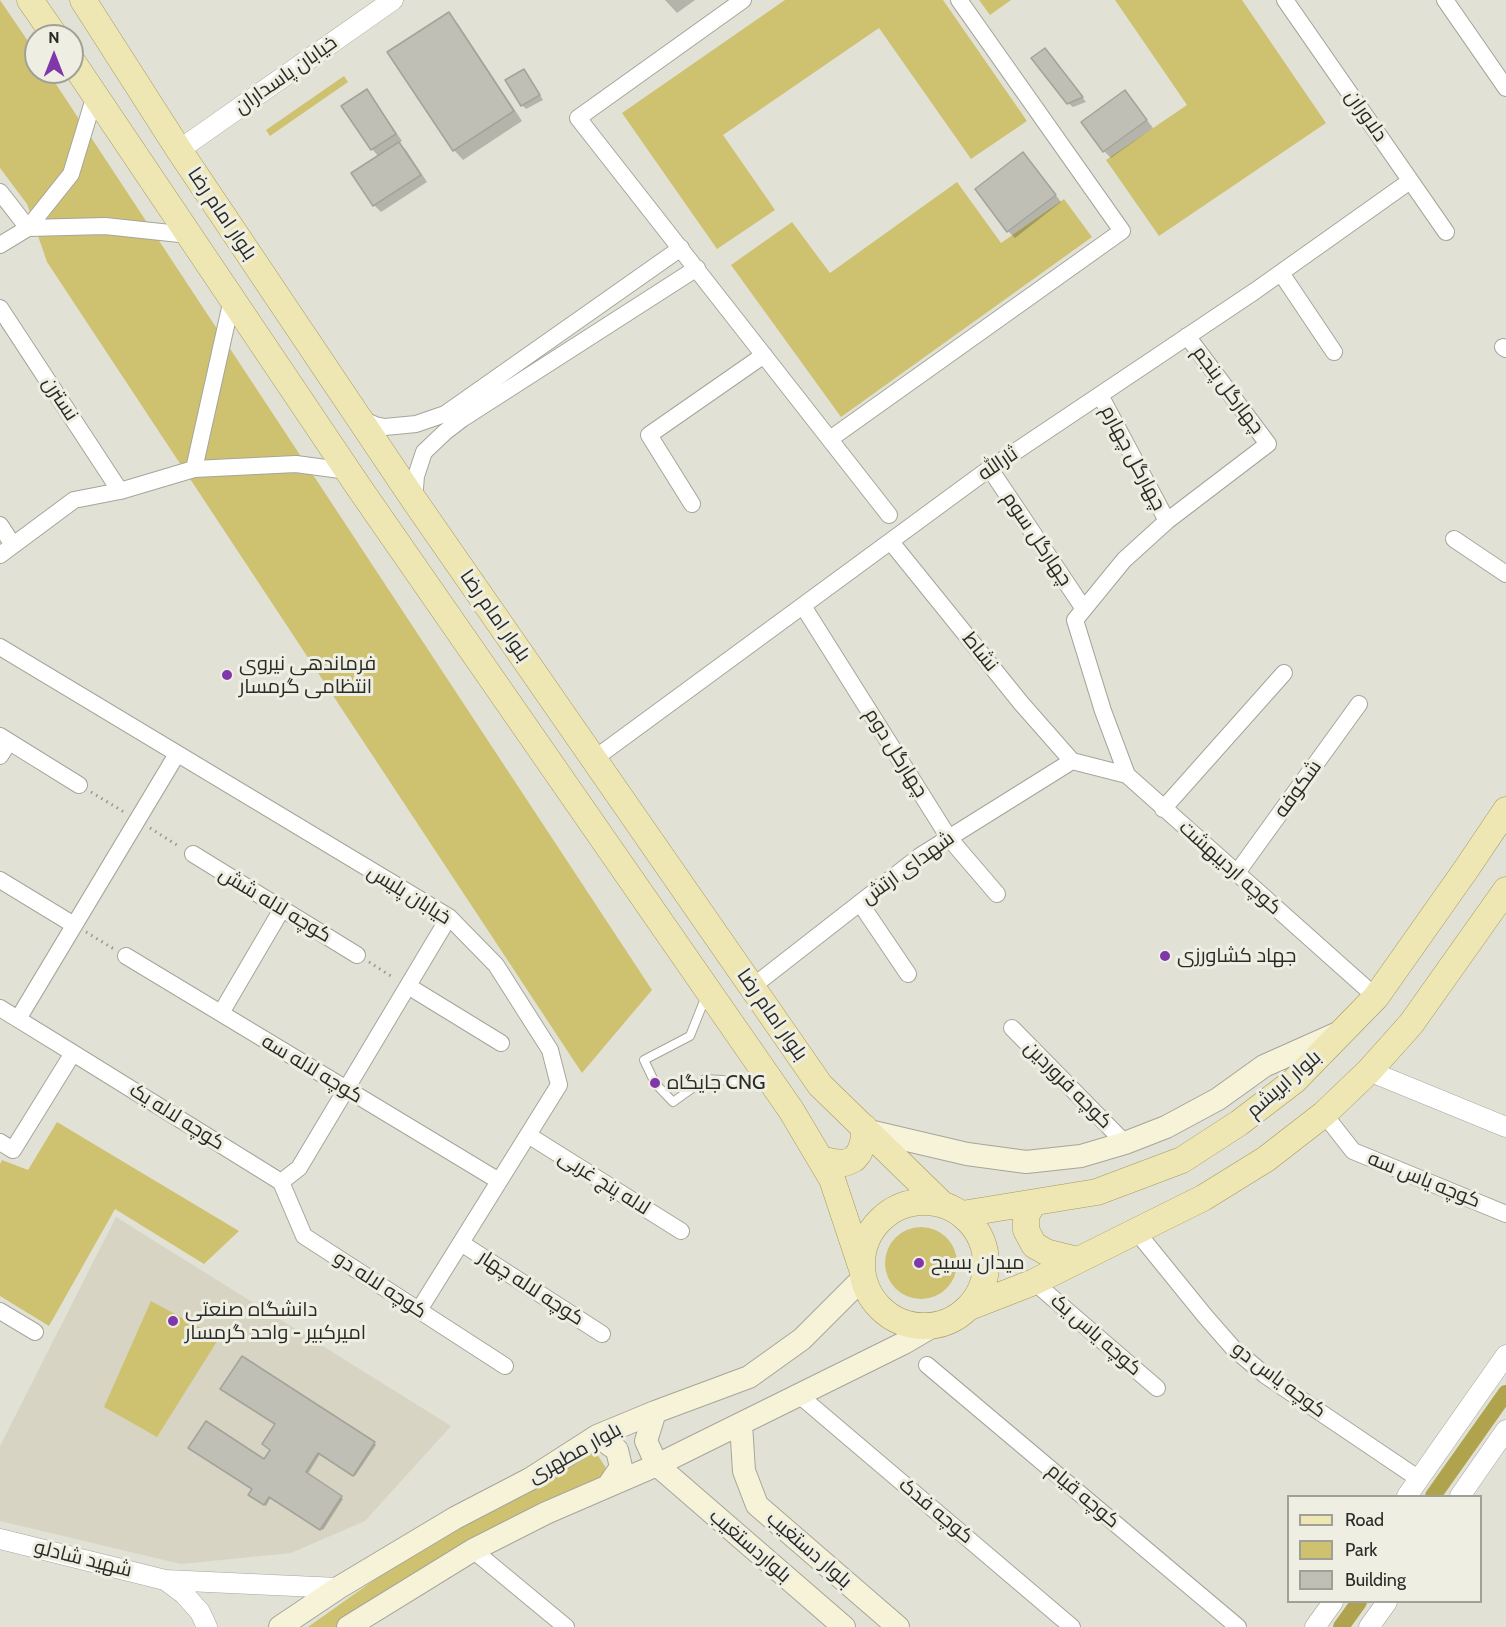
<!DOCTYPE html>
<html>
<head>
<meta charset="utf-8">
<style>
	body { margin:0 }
	#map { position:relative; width:1506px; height:1627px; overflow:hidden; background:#e2e1d6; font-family:Cabin,sans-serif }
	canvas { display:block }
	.legend { position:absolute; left:1287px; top:1495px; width:195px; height:108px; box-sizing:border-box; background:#efeee3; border:2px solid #a0a097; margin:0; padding:8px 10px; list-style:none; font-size:18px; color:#2a2a26 }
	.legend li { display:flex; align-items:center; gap:12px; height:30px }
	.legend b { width:30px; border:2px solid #a0a097 }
	.north { position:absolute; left:24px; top:24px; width:60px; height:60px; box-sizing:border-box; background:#efeee3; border:2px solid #a0a097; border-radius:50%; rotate:0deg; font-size:16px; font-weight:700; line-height:24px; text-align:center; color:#2a2a26 }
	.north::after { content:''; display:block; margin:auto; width:21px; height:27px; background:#8037a9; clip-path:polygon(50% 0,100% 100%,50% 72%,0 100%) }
</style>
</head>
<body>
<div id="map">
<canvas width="1506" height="1627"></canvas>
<ul class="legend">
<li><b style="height:8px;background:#efe7b3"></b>Road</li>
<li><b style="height:16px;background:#cec271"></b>Park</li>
<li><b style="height:16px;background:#c0bfb5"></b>Building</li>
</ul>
<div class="north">N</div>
</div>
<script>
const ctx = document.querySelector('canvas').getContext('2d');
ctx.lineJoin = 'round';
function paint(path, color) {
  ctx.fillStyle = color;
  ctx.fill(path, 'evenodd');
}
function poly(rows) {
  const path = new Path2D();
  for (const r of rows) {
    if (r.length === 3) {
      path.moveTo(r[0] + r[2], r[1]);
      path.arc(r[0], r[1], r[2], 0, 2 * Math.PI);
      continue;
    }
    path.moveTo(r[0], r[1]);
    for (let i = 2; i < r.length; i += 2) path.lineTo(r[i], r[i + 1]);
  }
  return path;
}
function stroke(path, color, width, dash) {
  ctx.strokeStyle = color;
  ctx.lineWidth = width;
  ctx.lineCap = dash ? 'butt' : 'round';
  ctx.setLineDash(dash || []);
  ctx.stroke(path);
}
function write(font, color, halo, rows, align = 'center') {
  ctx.font = font + ' Cabin,Cairo,sans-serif';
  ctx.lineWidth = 6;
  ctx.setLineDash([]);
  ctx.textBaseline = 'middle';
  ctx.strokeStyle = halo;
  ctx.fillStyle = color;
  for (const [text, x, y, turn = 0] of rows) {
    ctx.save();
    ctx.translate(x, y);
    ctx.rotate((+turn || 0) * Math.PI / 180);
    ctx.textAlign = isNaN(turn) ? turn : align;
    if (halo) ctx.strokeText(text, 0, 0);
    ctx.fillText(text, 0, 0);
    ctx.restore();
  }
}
paint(poly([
	[116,1217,451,1426,365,1521,291,1553,181,1564,0,1521,0,1446]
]), '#d7d4c3');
paint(poly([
	[0,0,36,53,36,72,48,72,652,990,582,1073,47,262,27,204,0,168],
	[785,0,943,0,1027,121,971,159,879,28,723,135,775,210,717,249,622,113],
	[979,0,1011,0,990,15],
	[1115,0,1242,0,1326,123,1159,236,1106,160,1187,105],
	[344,76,348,82,270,136,266,130],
	[957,182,1001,243,1064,199,1092,237,841,417,731,265,792,222,830,273],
	[57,1122,239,1231,204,1264,115,1209,49,1326,0,1296,0,1164,2,1160,28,1170],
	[921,1263,36],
	[151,1301,219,1338,157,1437,104,1407],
	[595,1451,606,1468,600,1480,346,1627,308,1627,401,1561]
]), '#cec271');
paint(poly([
	[665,0,695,0,677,13],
	[448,14,458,24,522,121,463,160,454,150],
	[1049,54,1086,102,1073,107,1068,103],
	[524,71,528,75,543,100,526,109,522,105],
	[366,91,373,98,402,141,399,143,406,150,427,182,381,212,374,205,379,157,372,149],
	[1131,99,1153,128,1111,158,1104,151],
	[1030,161,1061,202,1015,238,1008,231],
	[374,1443,376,1445,355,1476,320,1454,307,1475,343,1499,323,1530,271,1497,266,1506,252,1496,265,1461]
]), '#0003');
stroke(poly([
	[1433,1496,1506,1393],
	[1341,1627,1359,1602]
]), '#afa34e', 16);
const building = poly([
	[449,12,514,111,453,151,387,52,449,12],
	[1045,48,1083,97,1067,104,1031,58,1045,48],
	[524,69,540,95,521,106,505,80,524,69],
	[367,89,396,134,371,150,341,106,367,89],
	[1125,90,1147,120,1103,152,1081,122,1125,90],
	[399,142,421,175,373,206,351,173,399,142],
	[1023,152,1056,195,1007,232,975,189,1023,152],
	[242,1356,375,1442,353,1476,318,1453,306,1472,342,1496,320,1530,269,1497,264,1505,248,1495,252,1489,188,1448,206,1421,264,1459,270,1450,262,1444,275,1424,220,1389,242,1356]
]);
paint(building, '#c0bfb5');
stroke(building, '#a4a399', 1.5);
const service = poly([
	[706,996,690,1036,644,1060,655,1083,673,1102,705,1079,768,1083]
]);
const minor = poly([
	[743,0,578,118,889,515],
	[1285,0,1446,232],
	[1445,0,1506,88],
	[95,95,71,174,28,228,105,226,189,235],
	[0,192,28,228,0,245],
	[1281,273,1334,352],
	[0,308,120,491],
	[1503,347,1506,349],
	[1100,395,1167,521],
	[360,418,375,425,385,427,416,424,445,414,681,248],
	[830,439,1122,231,959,0],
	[194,469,232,299],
	[990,469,1084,609],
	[414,500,416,476,424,452,445,432,462,419,697,268],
	[692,504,649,435,764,355],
	[0,525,13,545],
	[1454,539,1506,574],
	[891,542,1021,703,1072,761],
	[0,555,74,500,120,491,194,469,296,464,348,471],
	[803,606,949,838,997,894],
	[0,647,449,917,496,965,550,1050,559,1085,419,1310],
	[0,736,79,785],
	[0,756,9,742],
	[594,759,982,474,1255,291,1410,181],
	[1072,761,1127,775,1376,997],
	[1127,775,1103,711,1075,620,1124,560,1167,521,1268,444,1187,336],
	[1163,809,1284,673],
	[193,854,357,955],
	[1236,874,1359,704],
	[0,880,74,925],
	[860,903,908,974],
	[126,956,499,1181],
	[408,986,501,1043],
	[752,987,920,856,1072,761],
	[0,1008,73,1053,13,1150,0,1142],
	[221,1013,282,909],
	[18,1019,177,754],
	[1012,1028,1125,1143],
	[73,1053,281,1182],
	[1324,1114,1353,1151,1506,1214],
	[528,1135,681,1231],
	[281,1182,299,1168,449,917],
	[281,1182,304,1236,505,1366],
	[1136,1231,1205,1316,1233,1348,1265,1375,1419,1479],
	[461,1243,602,1334],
	[1034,1282,1157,1388],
	[0,1311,35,1332],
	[927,1365,1238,1627],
	[799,1395,1072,1627],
	[473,1550,566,1627]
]);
const tertiary = poly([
	[179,150,393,0],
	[1369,1071,1506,1127],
	[1407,1496,1506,1355],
	[1460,1496,1506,1430],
	[0,1539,165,1580,338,1588],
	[165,1580,184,1594,200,1612,207,1627],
	[1315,1627,1333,1602],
	[1369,1627,1387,1602]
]);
const secondary = poly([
	[869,1131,967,1154,1026,1162,1081,1156,1125,1143,1166,1127,1218,1099,1264,1066,1338,1033],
	[655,1412,646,1441,657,1465,844,1627],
	[741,1424,744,1471,757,1505,898,1627],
	[597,1436,617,1450,621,1467,608,1486],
	[280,1627,338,1588,455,1518,530,1479,597,1436,655,1412,749,1377,802,1339,864,1277],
	[348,1627,473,1550,546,1513,657,1465,904,1343,933,1326]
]);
const primary = poly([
	[30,0,55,36],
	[83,0,179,150,414,500,820,1085,942,1204],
	[72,61,360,489,791,1110,832,1179,861,1266],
	[820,1159,833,1162,845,1163,854,1159,859,1153,862,1146,864,1138,864,1127],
	[924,1264,62],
	[1033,1203,1026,1216,1026,1230,1034,1245,1046,1252,1078,1260],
	[962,1214,1097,1192,1182,1160,1239,1123,1294,1081,1376,997,1467,868,1506,810],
	[970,1307,1034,1282,1203,1198,1266,1159,1324,1114,1369,1071,1411,1024,1506,890]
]);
stroke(service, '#a6a59b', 10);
stroke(minor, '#a6a59b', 18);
stroke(tertiary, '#a6a59b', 21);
stroke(secondary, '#a6a59b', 24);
stroke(primary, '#a39a60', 27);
stroke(poly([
	[91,792,124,812],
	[150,828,180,847],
	[86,932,114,949],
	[369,962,394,978]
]), '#9a9991', 3, [1.5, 4.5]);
stroke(service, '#fff', 8);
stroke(minor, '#fff', 16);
stroke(tertiary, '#fff', 20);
stroke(secondary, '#f7f3d9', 22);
stroke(primary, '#efe7b3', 26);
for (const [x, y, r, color] of [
	[227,675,6,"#8037a9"],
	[1165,956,6,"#8037a9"],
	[655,1083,6,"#8037a9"],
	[919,1263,6,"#8037a9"],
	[173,1321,6,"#8037a9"]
]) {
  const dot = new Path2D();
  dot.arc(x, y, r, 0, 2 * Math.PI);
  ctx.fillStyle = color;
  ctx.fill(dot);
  stroke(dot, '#efeee3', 2);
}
write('20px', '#2a2a26', '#efeee3', [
	["خیابان پاسداران",286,75,-35],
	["دلاوران",1366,116,55],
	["بلوار امام رضا",222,214,56],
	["چهارگل پنجم",1228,390,53],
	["نسترن",60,399,57],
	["چهارگل چهارم",1133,458,62],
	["ثارالله",998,464,-34],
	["چهارگل سوم",1037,539,56],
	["بلوار امام رضا",495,616,55],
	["نشاط",980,652,51],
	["چهارگل دوم",896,753,58],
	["شکوفه",1298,789,-54],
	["شهدای ارتش",908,868,-36],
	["کوچه اردیبهشت",1230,868,42],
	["خیابان پلیس",409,895,32],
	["کوچه لاله شش",275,905,31],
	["بلوار امام رضا",772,1015,55],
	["کوچه لاله سه",312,1069,31],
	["بلوار ابریشم",1284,1084,-41],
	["کوچه فروردین",1068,1085,45],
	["کوچه لاله یک",177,1117,32],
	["کوچه یاس سه",1424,1180,22],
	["لاله پنج غربی",604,1183,32],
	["کوچه لاله دو",380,1285,33],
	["کوچه لاله چهار",531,1288,33],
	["کوچه یاس یک",1096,1335,41],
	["کوچه یاس دو",1279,1380,37],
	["بلوار مطهری",575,1453,-29],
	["کوچه قیام",1083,1496,40],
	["کوچه فدک",936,1511,40],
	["بلواردستغیب",750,1546,41],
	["بلوار دستغیب",809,1550,41],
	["شهید شادلو",83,1559,14]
]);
write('20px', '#2a2a26', '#efeee3', [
	["فرماندهی نیروی",239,664],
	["انتظامی گرمسار",239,687],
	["جهاد کشاورزی",1177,956],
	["جایگاه CNG",667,1083],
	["میدان بسیح",931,1263],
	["دانشگاه صنعتی",185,1310],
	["امیرکبیر - واحد گرمسار",185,1333]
], 'left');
</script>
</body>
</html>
